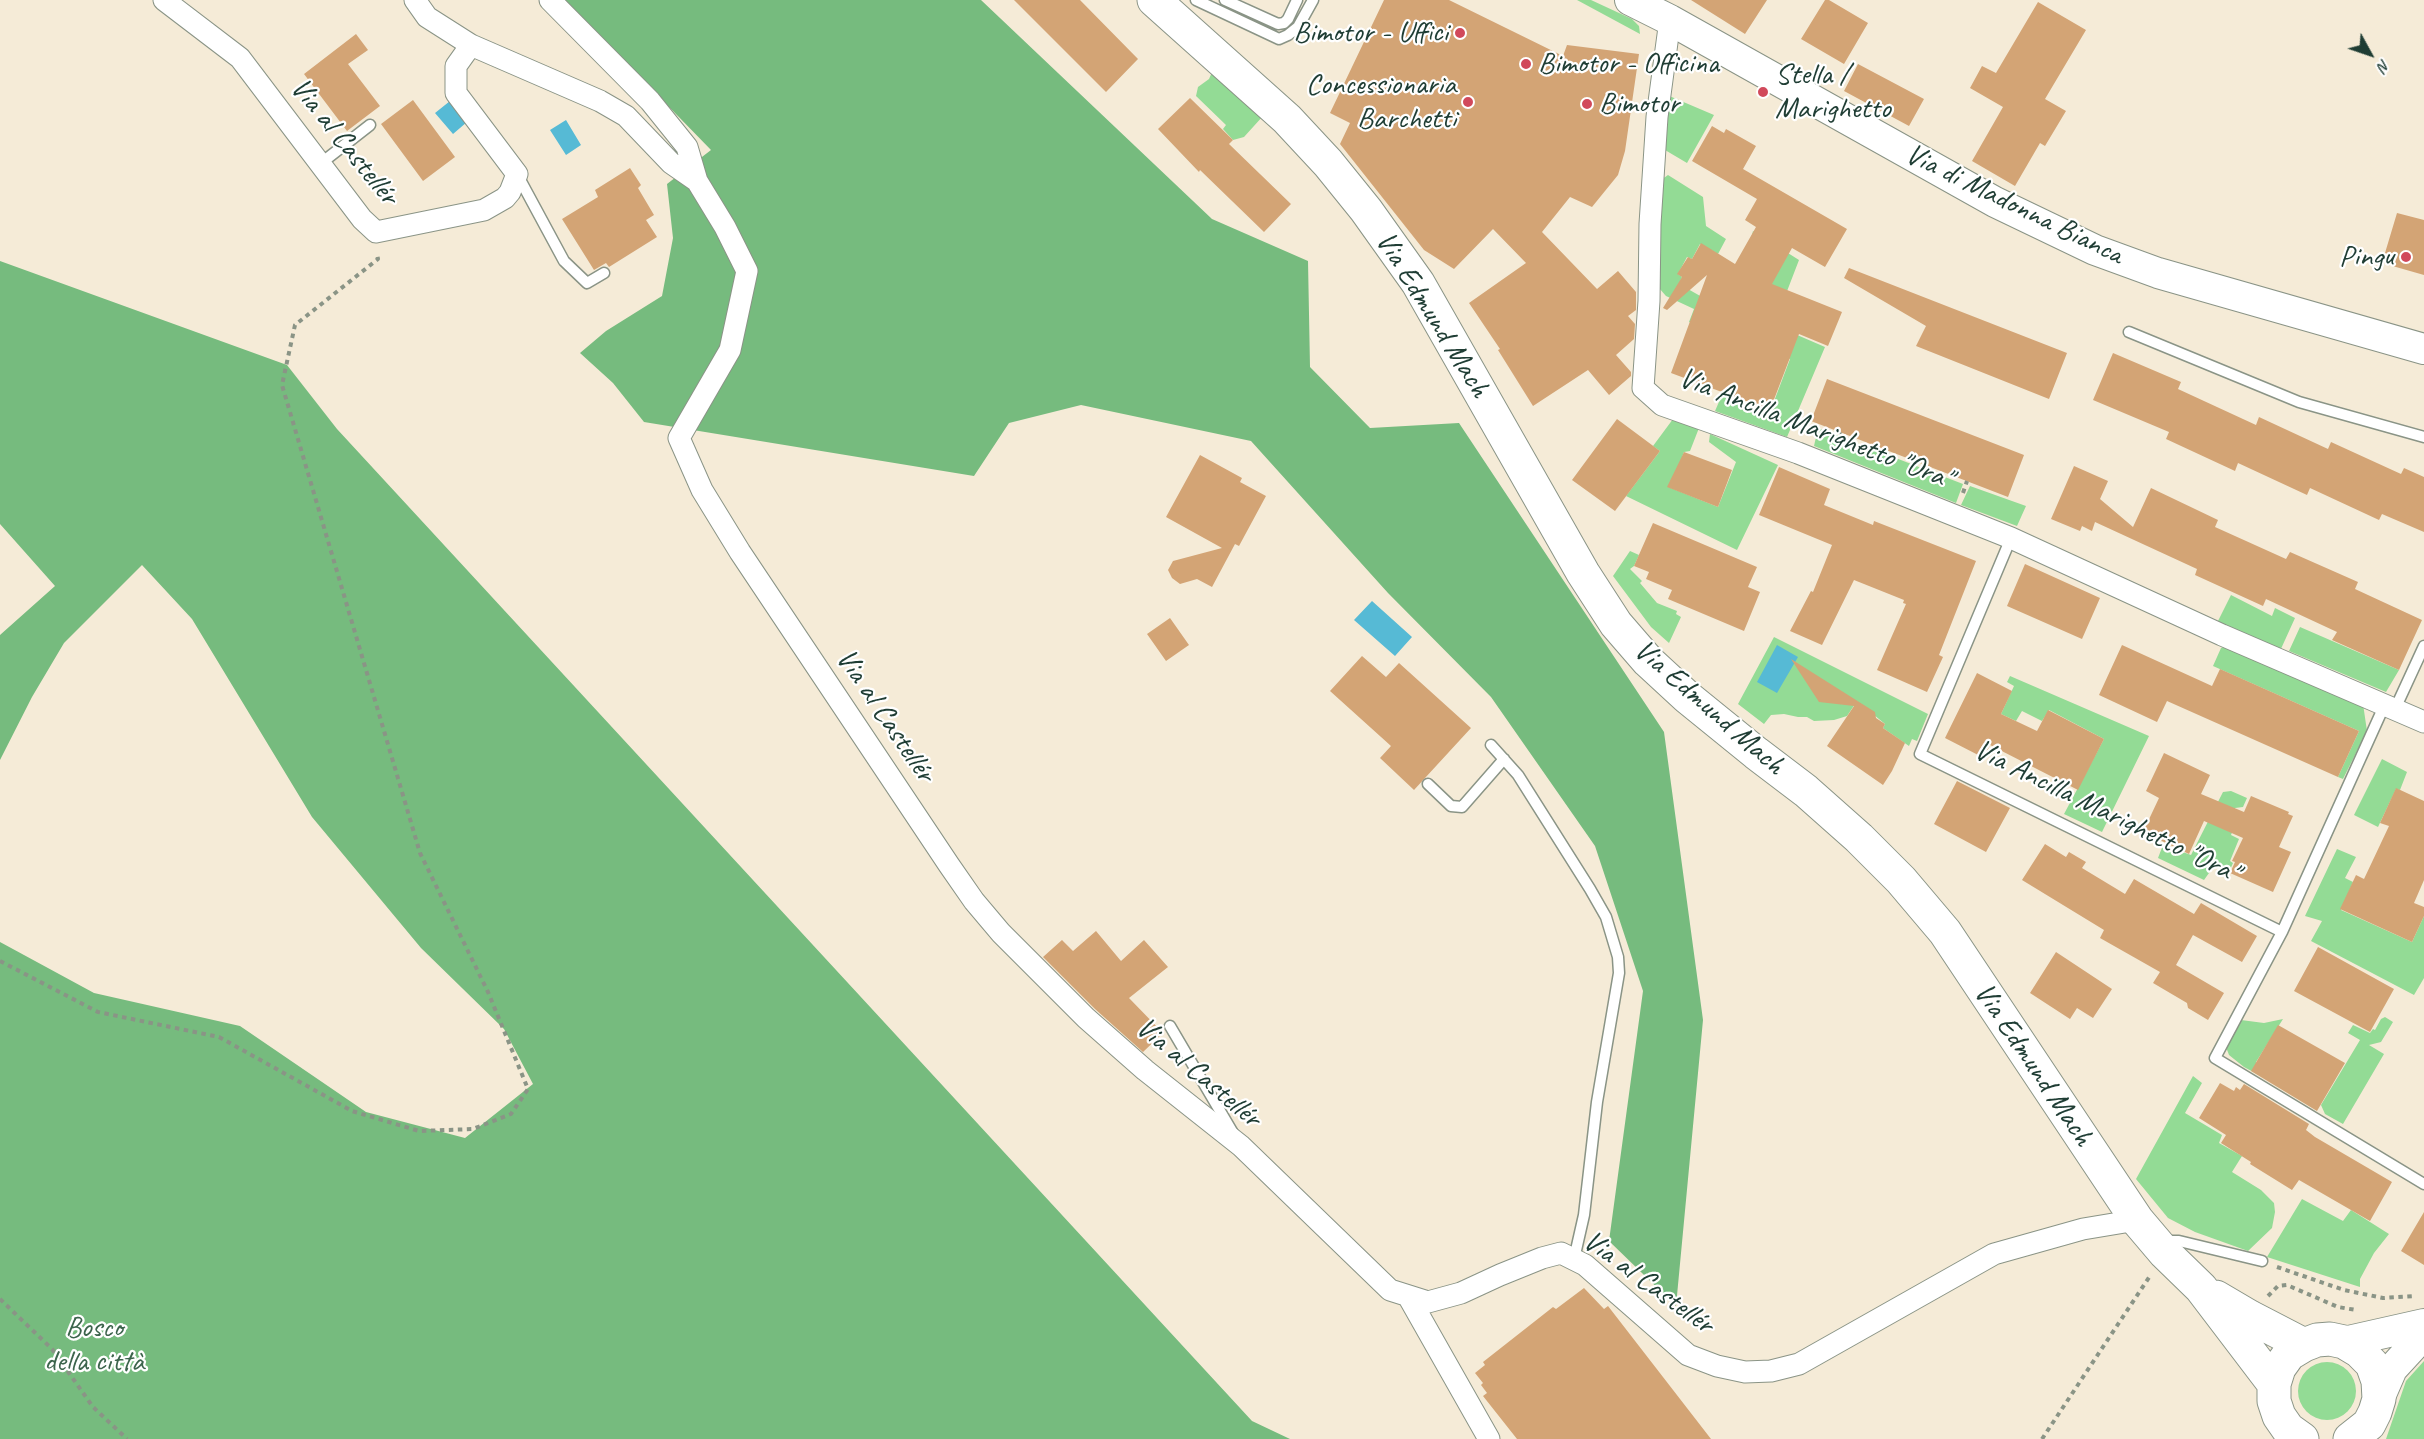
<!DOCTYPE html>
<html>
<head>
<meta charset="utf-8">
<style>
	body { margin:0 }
	#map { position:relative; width:2424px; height:1439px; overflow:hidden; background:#f5ebd7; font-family:Caveat,sans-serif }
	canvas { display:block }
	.north { position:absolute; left:2340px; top:24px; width:60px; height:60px; -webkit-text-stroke:4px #fff; paint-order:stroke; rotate:130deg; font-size:16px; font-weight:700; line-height:24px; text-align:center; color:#1f3d34 }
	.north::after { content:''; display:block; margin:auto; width:21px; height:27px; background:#1f3d34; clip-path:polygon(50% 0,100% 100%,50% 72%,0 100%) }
</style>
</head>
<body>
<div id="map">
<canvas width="2424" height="1439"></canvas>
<div class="north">N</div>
</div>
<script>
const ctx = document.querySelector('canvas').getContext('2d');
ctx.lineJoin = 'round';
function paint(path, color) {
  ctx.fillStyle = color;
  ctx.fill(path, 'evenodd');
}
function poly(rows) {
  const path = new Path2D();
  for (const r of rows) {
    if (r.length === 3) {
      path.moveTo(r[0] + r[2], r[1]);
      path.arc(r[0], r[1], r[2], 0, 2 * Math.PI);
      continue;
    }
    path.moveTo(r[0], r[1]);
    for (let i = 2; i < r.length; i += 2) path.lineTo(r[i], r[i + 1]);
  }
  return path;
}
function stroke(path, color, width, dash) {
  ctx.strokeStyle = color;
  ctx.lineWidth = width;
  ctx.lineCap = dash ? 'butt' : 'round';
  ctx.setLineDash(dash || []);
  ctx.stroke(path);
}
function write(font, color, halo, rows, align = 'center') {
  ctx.font = font + ' Caveat,sans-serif';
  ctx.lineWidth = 4.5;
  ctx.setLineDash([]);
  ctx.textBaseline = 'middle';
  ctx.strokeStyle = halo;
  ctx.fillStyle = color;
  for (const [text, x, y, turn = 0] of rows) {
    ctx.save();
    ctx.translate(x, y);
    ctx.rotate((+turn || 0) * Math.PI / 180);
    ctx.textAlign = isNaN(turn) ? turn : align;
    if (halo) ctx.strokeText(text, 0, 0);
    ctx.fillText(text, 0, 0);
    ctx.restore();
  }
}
paint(poly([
	[1577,0,1591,0,1632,19,1639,26,1640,34],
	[1213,70,1263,116,1244,137,1233,140,1223,129,1226,125,1196,96,1198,87,1209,79],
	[1667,95,1714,115,1687,163,1665,150],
	[1668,175,1703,197,1706,226,1726,239,1718,254,1700,244,1692,259,1687,257,1678,274,1682,277,1679,284,1718,306,1749,248,1753,231,1799,260,1774,325,1825,347,1787,437,1715,411,1722,395,1770,412,1790,359,1689,322,1694,309,1666,296,1659,288,1661,180],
	[1673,419,1699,428,1690,451,1684,452,1671,488,1718,507,1736,462,1709,442,1710,434,1778,465,1737,550,1626,496,1660,451,1653,446],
	[1818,428,1963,484,1956,503,1814,446],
	[1970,486,2026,506,2017,526,1961,505],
	[1630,551,1639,555,1634,566,1630,569,1642,581,1640,583,1657,603,1677,611,1676,614,1681,617,1669,643,1651,627,1613,576],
	[2231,595,2272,616,2275,608,2295,618,2280,651,2216,625],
	[2300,627,2399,670,2386,692,2289,651],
	[1774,637,1928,714,1917,741,1912,739,1909,746,1883,728,1885,724,1857,701,1847,716,1834,720,1814,721,1807,717,1798,717,1784,714,1771,715,1764,724,1738,704],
	[2230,645,2363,704,2367,731,2343,779,2338,777,2359,731,2213,666,2221,648],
	[2010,676,2149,736,2102,832,2064,814,2104,739,2049,710,2042,721,2022,711,2016,721,2001,714,2014,686,2007,682],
	[2382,759,2407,772,2400,790,2396,789,2378,827,2354,815],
	[2231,791,2247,798,2243,807,2235,808,2228,827,2233,830,2231,835,2239,839,2230,861,2233,863,2229,872,2214,866,2204,880,2158,858,2163,845,2191,855,2223,792],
	[2337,849,2356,857,2345,878,2353,882,2341,910,2412,942,2424,916,2424,978,2414,995,2311,941,2322,921,2305,916],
	[2385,1017,2393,1022,2381,1042,2369,1045,2384,1054,2343,1124,2325,1114,2321,1105,2360,1040,2348,1033,2353,1025,2370,1033,2373,1029,2375,1030,2381,1019],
	[2283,1019,2256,1062,2270,1081,2244,1067,2229,1055,2226,1047,2241,1020,2264,1023],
	[2193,1076,2202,1083,2185,1113,2222,1135,2219,1143,2242,1156,2232,1172,2261,1190,2274,1203,2275,1212,2272,1228,2248,1251,2195,1232,2168,1218,2136,1179],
	[2302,1199,2343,1221,2351,1210,2389,1234,2374,1253,2360,1279,2360,1287,2267,1257],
	[2424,1361,2424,1439,2386,1439,2406,1381],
	[2327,1391,29]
]), '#93db95');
paint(poly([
	[565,0,981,0,1212,219,1308,261,1310,367,1370,428,1459,423,1664,732,1703,1020,1676,1306,1609,1241,1643,991,1595,846,1491,697,1388,593,1251,441,1081,405,1009,423,974,476,644,422,613,383,580,353,606,331,662,296,673,238,667,184,711,150],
	[0,261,287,365,337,429,1252,1421,1290,1439,0,1439,0,942,94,993,240,1026,366,1112,465,1138,533,1084,504,1029,421,948,312,817,192,619,142,565,64,643,32,697,0,760,0,635,55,586,0,524]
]), '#76bb7e');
paint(poly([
	[450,101,467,122,453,134,435,113],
	[566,120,581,145,566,155,550,130],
	[1372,601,1412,637,1395,656,1354,620],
	[1777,645,1798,657,1777,693,1757,682]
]), '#56bad5');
paint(poly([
	[1014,0,1080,0,1138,59,1106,92],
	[1384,0,1449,0,1563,56,1567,45,1639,54,1625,151,1618,175,1592,207,1570,197,1542,232,1597,289,1618,271,1636,292,1636,310,1628,316,1635,324,1634,339,1616,355,1631,372,1631,376,1609,395,1588,370,1533,406,1498,350,1500,349,1469,303,1526,263,1493,229,1454,269,1424,250,1340,144,1350,123,1330,113],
	[1691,0,1767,0,1745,34],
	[1825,0,1829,0,1868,23,1844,64,1801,39],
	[2038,2,2086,30,2045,99,2066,111,2045,146,2040,143,2015,186,1972,161,2003,107,1970,88,1982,66,1996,73],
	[356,34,368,50,348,64,380,106,347,131,304,74],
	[1858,64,1924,99,1909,126,1844,91],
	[1190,98,1233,140,1229,144,1291,204,1264,232,1200,170,1199,172,1158,129],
	[413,100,455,157,423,181,381,124],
	[1712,126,1724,133,1726,129,1756,146,1743,169,1847,229,1825,267,1792,248,1772,284,1842,312,1828,346,1799,334,1770,410,1671,373,1707,275,1667,310,1663,308,1682,277,1677,274,1688,257,1692,259,1701,243,1735,264,1756,227,1745,220,1757,199,1692,161],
	[630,168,641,185,638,188,654,215,646,220,657,237,609,267,606,263,594,270,562,219,598,197,595,190],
	[2397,213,2424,220,2424,275,2382,263],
	[1849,268,2067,353,2049,399,1916,346,1926,326,1844,278],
	[2113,353,2181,382,2178,389,2256,425,2259,417,2328,449,2331,442,2401,474,2404,468,2424,477,2424,532,2382,514,2379,520,2310,488,2307,495,2238,463,2235,471,2166,439,2169,432,2093,400],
	[1827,379,2024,455,2008,497,1811,421],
	[1617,419,1660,451,1615,511,1572,480],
	[1684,452,1732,470,1718,507,1667,487],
	[1200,455,1242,478,1240,482,1266,496,1239,546,1235,544,1212,587,1197,579,1180,584,1172,578,1168,570,1173,561,1222,548,1166,517],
	[2074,466,2108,481,2100,499,2133,527,2151,488,2218,520,2215,527,2286,559,2290,552,2358,582,2355,589,2422,620,2399,670,2332,640,2337,632,2266,599,2263,606,2195,575,2197,569,2095,522,2092,531,2082,526,2080,531,2051,519],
	[1779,467,1830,489,1824,505,1873,525,1874,521,1976,561,1939,655,1943,657,1927,692,1877,670,1906,604,1903,603,1904,600,1854,580,1822,645,1790,631,1811,591,1813,592,1832,545,1759,515],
	[1653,523,1757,567,1748,587,1760,592,1744,631,1668,599,1672,590,1646,579,1649,572,1634,566],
	[2025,564,2100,598,2082,639,2007,606],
	[1170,618,1189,645,1166,661,1147,634],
	[2122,645,2212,686,2220,669,2359,731,2338,777,2167,701,2157,722,2099,695],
	[1362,656,1386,677,1399,663,1471,728,1414,790,1380,758,1391,746,1330,691],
	[1791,659,1875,712,1876,718,1885,724,1883,728,1905,743,1892,771,1883,785,1827,746,1854,706,1819,702],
	[1977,673,2012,691,2001,714,2037,731,2048,710,2104,739,2078,790,1990,745,1984,758,1945,738],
	[2164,753,2210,775,2201,794,2244,812,2251,796,2289,812,2288,814,2293,816,2279,847,2291,852,2273,892,2230,873,2235,862,2232,861,2243,838,2204,821,2189,854,2143,832,2159,798,2146,791],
	[1957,781,2010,808,1986,852,1934,824],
	[2396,788,2424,801,2424,880,2414,903,2424,907,2424,916,2412,942,2340,909,2356,875,2364,879,2389,826,2380,823],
	[2045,844,2066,857,2069,852,2086,862,2082,868,2125,894,2134,879,2194,914,2201,903,2257,936,2242,962,2193,935,2176,965,2224,993,2208,1020,2188,1008,2187,1003,2153,983,2160,972,2100,938,2104,930,2022,880],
	[1096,931,1121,961,1144,940,1168,967,1129,998,1163,1033,1143,1052,1095,1009,1043,957,1062,940,1073,951],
	[2318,947,2394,989,2370,1032,2294,991],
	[2056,952,2112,989,2093,1018,2077,1008,2070,1019,2030,993],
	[2278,1025,2345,1063,2317,1111,2251,1071],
	[2220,1083,2234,1091,2236,1087,2240,1090,2244,1084,2309,1124,2306,1130,2315,1137,2392,1182,2370,1221,2299,1180,2292,1190,2250,1164,2251,1162,2221,1143,2226,1135,2199,1118],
	[2424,1212,2424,1265,2401,1251],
	[1584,1288,1604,1309,1608,1306,1711,1439,1517,1439,1483,1396,1487,1393,1481,1385,1483,1383,1475,1373,1485,1365,1483,1362,1553,1307,1556,1309]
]), '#d3a475');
const lane = poly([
	[1196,0,1279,39,1288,35,1298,27,1313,0],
	[1225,0,1278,24,1284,23,1288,19,1297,0],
	[320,164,370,125],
	[517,174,564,261,587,283,604,273],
	[2129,332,2299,402,2424,437],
	[2011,538,1920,754,2282,932],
	[2385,704,2282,932,2215,1058,2424,1184],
	[2395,709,2424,646],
	[1491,745,1518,775,1590,889,1606,917,1618,957,1619,973,1597,1102,1584,1215,1574,1259],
	[1428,784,1451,806,1462,807,1504,759],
	[1170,1026,1233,1133],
	[2164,1241,2179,1241,2262,1261]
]);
const street = poly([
	[164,0,240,58,362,219,376,232,484,210,505,198,510,192,517,174,456,93,456,66,471,45,600,101,626,116,671,163,697,181,725,227,747,271,730,350,679,438,702,490,740,552,949,865,974,901,1001,933,1086,1018,1145,1070,1241,1146,1390,1290,1428,1302,1461,1293,1500,1275,1542,1258,1561,1253,1585,1265,1688,1355,1717,1366,1745,1372,1771,1371,1799,1364,1994,1254,2083,1229,2137,1220],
	[415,0,427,17,471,45],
	[550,0,650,101,687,147,697,181],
	[1670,20,1657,117,1650,224,1649,301,1643,388,1662,405,1798,453,2011,538,2222,635,2424,722],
	[1408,1296,1489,1439]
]);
const secondary = poly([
	[1630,0,1670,20,1995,202,2095,250,2158,273,2424,349],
	[2344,1342,2424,1324],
	[2379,1399,2392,1369,2424,1334]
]);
const primary = poly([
	[1154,0,1287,119,1328,163,1366,210,1418,283,1583,573,1616,624,1648,661,1687,697,1756,753,1806,791,1859,838,1901,880,1945,932,2137,1220,2165,1253,2201,1288,2274,1384],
	[2216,1297,2250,1317,2304,1345],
	[2302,1439,2288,1429,2279,1416,2274,1401,2274,1384,2279,1368,2289,1354,2304,1345,2317,1340,2330,1339,2344,1342,2359,1351,2372,1364,2378,1381,2379,1399,2375,1412,2369,1424,2350,1439]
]);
stroke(lane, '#8a9486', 13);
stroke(street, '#8a9486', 23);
stroke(secondary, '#8a9486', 32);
stroke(primary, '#8a9486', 35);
stroke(poly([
	[1837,443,1840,432],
	[1910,472,1914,463],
	[1963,493,1967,481],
	[0,961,98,1012,219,1037,352,1111,419,1131,473,1129,511,1114,528,1089,488,992,420,853,282,385,295,325,378,259,377,254],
	[2277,1267,2344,1290,2383,1298,2414,1296],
	[2268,1296,2278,1286,2287,1285,2338,1307,2356,1310],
	[0,1299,52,1349,93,1407,127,1439],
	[2042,1439,2150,1276]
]), '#8a9486', 4, [4.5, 4.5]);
stroke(lane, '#fff', 10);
stroke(street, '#fff', 21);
stroke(secondary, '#fff', 30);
stroke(primary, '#fff', 33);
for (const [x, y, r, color] of [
	[1460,33,6,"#d1495b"],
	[1526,64,6,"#d1495b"],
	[1763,92,6,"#d1495b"],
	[1468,102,6,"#d1495b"],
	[1587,104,6,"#d1495b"],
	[2406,257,6,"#d1495b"]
]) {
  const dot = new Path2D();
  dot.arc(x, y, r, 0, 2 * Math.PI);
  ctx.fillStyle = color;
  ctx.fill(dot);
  stroke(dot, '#fff', 2);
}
write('30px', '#1f3d34', '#fff', [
	["Bimotor - Uffici",1448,33],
	["Bimotor - Officina",1538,64,"left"],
	["Stella /",1775,75,"left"],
	["Marighetto",1775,109,"left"],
	["Concessionaria",1456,85],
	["Barchetti",1456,119],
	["Bimotor",1599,104,"left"],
	["Pingu",2394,257]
], 'right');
write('30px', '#1f3d34', '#fff', [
	["Via al Castellér",344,142,51],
	["Via di Madonna Bianca",2014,205,26],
	["Via Edmund Mach",1432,315,58],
	["Via Ancilla Marighetto \"Ora\"",1815,429,21],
	["Via Edmund Mach",1709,708,41],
	["Via al Castellér",885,716,56],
	["Via Ancilla Marighetto \"Ora\"",2106,812,26],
	["Via Edmund Mach",2033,1065,56],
	["Via al Castellér",1198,1073,40],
	["Via al Castellér",1648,1283,36]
]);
write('30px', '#3c644c', '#fff', [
	["Bosco",94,1328],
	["della città",94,1362]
]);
</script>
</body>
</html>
